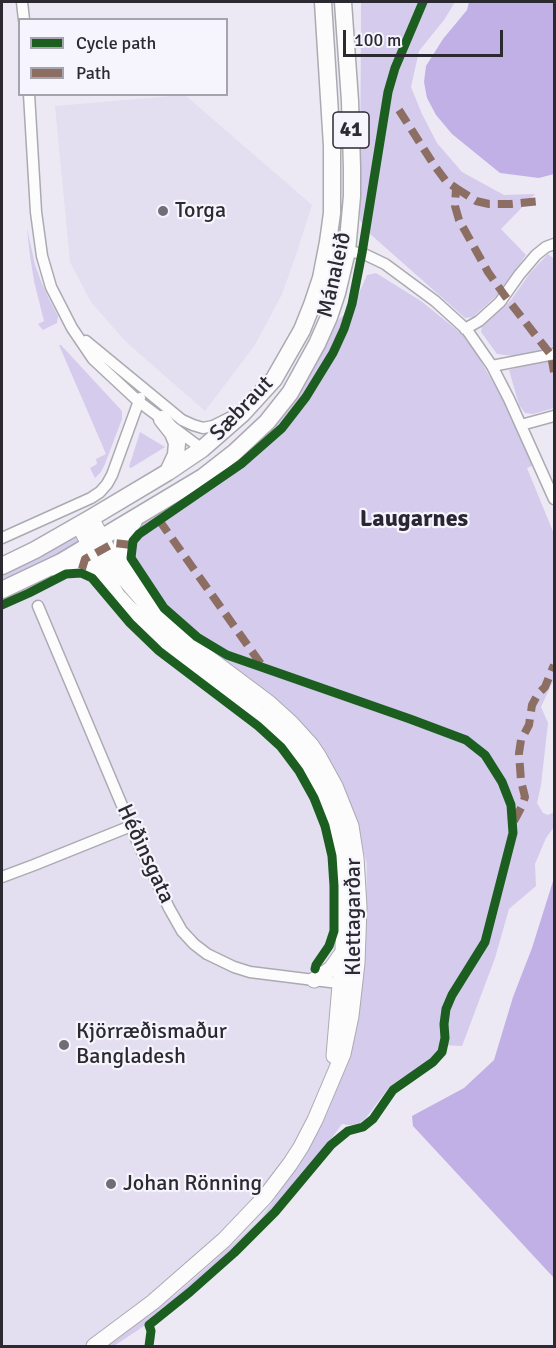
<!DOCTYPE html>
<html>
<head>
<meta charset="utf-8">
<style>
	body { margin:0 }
	#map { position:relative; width:556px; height:1348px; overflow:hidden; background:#ece9f4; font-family:Signika,sans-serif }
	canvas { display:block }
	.frame { position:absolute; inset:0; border:3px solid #2c2a31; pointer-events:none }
	.legend { position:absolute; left:18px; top:18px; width:210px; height:78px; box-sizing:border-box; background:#f6f4fc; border:2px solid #a5a3ab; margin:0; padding:8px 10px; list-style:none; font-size:18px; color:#2c2a31 }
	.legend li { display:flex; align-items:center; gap:12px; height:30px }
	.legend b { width:30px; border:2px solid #a5a3ab }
	.scale { position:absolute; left:343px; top:30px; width:160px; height:27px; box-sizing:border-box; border:3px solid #2c2a31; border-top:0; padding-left:8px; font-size:18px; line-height:21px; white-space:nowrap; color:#2c2a31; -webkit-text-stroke:4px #f6f4fc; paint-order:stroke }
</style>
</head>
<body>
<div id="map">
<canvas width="556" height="1348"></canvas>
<div class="frame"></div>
<ul class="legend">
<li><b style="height:8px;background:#1b5e20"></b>Cycle path</li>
<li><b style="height:8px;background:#8d6e63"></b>Path</li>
</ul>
<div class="scale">100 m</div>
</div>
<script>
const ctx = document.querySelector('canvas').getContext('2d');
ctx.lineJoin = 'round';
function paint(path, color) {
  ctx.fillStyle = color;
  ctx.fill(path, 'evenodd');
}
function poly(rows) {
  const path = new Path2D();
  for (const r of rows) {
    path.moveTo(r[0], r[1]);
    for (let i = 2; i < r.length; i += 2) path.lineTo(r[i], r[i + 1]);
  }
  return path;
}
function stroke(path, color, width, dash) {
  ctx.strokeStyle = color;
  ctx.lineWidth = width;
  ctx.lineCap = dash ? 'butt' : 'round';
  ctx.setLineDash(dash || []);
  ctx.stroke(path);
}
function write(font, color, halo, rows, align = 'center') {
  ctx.font = font + ' Signika,sans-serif';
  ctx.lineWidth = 4.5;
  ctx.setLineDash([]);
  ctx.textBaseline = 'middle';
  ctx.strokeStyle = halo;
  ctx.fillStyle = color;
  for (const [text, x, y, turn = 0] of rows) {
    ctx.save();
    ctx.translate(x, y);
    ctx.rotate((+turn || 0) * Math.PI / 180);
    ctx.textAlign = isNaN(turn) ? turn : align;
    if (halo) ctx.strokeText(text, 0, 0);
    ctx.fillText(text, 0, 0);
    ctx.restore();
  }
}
paint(poly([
	[185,95,312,205,296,255,282,294,255,345,205,411,125,341,91,302,70,262,55,106],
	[111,526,130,562,164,614,213,653,318,742,347,794,367,864,364,974,346,1064,329,1109,302,1160,260,1220,178,1293,106,1346,2,1346,2,584]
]), '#e4def1');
paint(poly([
	[361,2,455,2,444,20,419,51,411,87,422,114,437,143,462,172,504,195,535,194,501,229,526,255,496,296,473,317,465,318,369,233,360,220],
	[27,228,35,265,41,281,49,299,58,316,57,323,43,330,38,324,44,321,34,281,30,256],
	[548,254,554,259,554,349,513,356,497,354,481,332,482,326,511,300,530,273],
	[376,273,421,301,468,339,502,398,534,465,527,468,554,534,554,679,541,707,548,723,541,785,537,803,543,813,548,815,554,812,554,827,546,838,535,864,536,886,509,909,495,958,462,1046,440,1045,433,1062,402,1078,389,1087,366,1118,360,1123,352,1125,348,1125,342,1124,304,1176,242,1243,144,1326,114,1346,106,1346,178,1293,260,1220,302,1160,329,1109,346,1064,364,974,367,864,347,794,318,742,213,653,164,614,130,562,127,548,135,528,235,460,340,318,352,309,367,275],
	[59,345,61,345,122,411,122,419,105,464,101,472,95,478,90,468,97,464,96,459,106,454],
	[554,358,554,408,533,414,525,413,519,405,509,370],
	[140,432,165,447,131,468,129,467],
	[75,538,80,538,81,543,2,584,2,573,65,539]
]), '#d5cbed');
paint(poly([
	[469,2,554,2,554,174,539,178,500,173,452,134,436,115,427,98,424,82,426,66,443,39,467,10],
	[554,878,554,1278,413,1126,412,1116,464,1088,494,1060,513,997,532,948]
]), '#c1b0e5');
const street = poly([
	[22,2,24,20],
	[29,94,36,212,42,256,51,287,72,328,93,359,138,401,202,449],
	[347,251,364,254,385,264,435,301,467,330,492,366,509,399,554,499],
	[465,329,479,321,500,302,519,275,536,255,546,247,554,244],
	[86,341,182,420,193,425,203,428,213,426,231,417],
	[492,366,554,354],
	[521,425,554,416],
	[2,538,91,498,100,492,107,484,112,475,140,398],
	[38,606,137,841,169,908,182,931,194,944,207,954,234,967,250,972,346,984],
	[2,877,34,865,131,826]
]);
const secondary = poly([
	[91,518,122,576,153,612,170,629,269,703,291,723,311,745,319,757,335,786,351,826,356,858,359,907,357,963,351,1016,343,1054,315,1120,301,1147,290,1164,265,1197,224,1240,153,1302,94,1346],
	[79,525,107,579,117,595,129,608,169,646,273,725,294,746,313,773,320,787,333,818,338,832,342,852,344,887,343,950,334,1056],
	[314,980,331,969,340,956]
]);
const primary = poly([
	[162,419,173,433,177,443,176,455,168,472],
	[134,521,123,536,121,550,124,563,146,595,153,612],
	[2,566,35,550,91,518,168,472,202,449,242,414,274,379,302,330,312,305,321,278,328,242,332,213,332,146,323,2],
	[57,569,70,565,81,565,88,567,107,579],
	[2,590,61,562,203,477,235,452,267,422,290,393,317,344,329,317,337,293,347,251,352,196,352,168,350,101,343,2]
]);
stroke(street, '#acaab1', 13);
stroke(secondary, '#acaab1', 17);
stroke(primary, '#acaab1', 19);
stroke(street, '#fcfcfd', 10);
stroke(secondary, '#fcfcfd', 15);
stroke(primary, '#fcfcfd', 16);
stroke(poly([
	[399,110,434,165,446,181,456,188,455,206,459,220,488,272,505,296,551,355,554,372],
	[456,188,476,201,489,204,511,204,541,201],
	[159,520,263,667],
	[82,569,85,559,114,543,132,545,131,549],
	[514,821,522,806,525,797,521,781,519,753,521,740,529,725,532,705,538,694,545,687,554,665]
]), '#8d6e63', 8, [15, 8]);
stroke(poly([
	[2,605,29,593,66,574,81,573,92,578,130,623,159,651,258,726,281,747,299,771,314,798,325,826,332,856,334,886,334,931,329,946,316,965,315,969],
	[149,1346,151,1331,149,1325,190,1292,234,1253,275,1212,331,1145,348,1131,363,1127,373,1119,393,1090,433,1062,442,1052,445,1038,444,1024,446,1009,452,995,485,942,513,833,511,805,502,782,485,755,466,740,410,719,227,655,197,637,164,608,131,558,133,541,139,534,241,464,282,428,306,397,333,353,344,329,352,304,362,253,388,92,395,68,423,2]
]), '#1b5e20', 9);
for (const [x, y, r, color] of [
	[163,211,6,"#6f6d75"],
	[64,1045,6,"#6f6d75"],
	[111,1184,6,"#6f6d75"]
]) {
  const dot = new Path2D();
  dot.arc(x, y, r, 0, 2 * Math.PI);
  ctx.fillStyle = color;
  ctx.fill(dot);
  stroke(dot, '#f6f4fc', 2);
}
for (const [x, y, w] of [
	[351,130,36]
]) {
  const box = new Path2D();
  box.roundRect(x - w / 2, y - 18, w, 36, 4.5);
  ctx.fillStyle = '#f6f4fc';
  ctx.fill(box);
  stroke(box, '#2c2a31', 1.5);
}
write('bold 21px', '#2c2a31', null, [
	["41",351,130]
]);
write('22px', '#2c2a31', '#f6f4fc', [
	["Torga",175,211],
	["Kjörræðismaður",76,1032],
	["Bangladesh",76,1057],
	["Johan Rönning",123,1184]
], 'left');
write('22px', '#2c2a31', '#f6f4fc', [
	["Mánaleið",335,275,-77],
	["Sæbraut",242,409,-46],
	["Héðinsgata",145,854,65],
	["Klettagarðar",354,917,-90]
]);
write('bold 24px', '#2b2634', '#f6f4fc', [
	["Laugarnes",414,520]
]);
</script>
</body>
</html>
